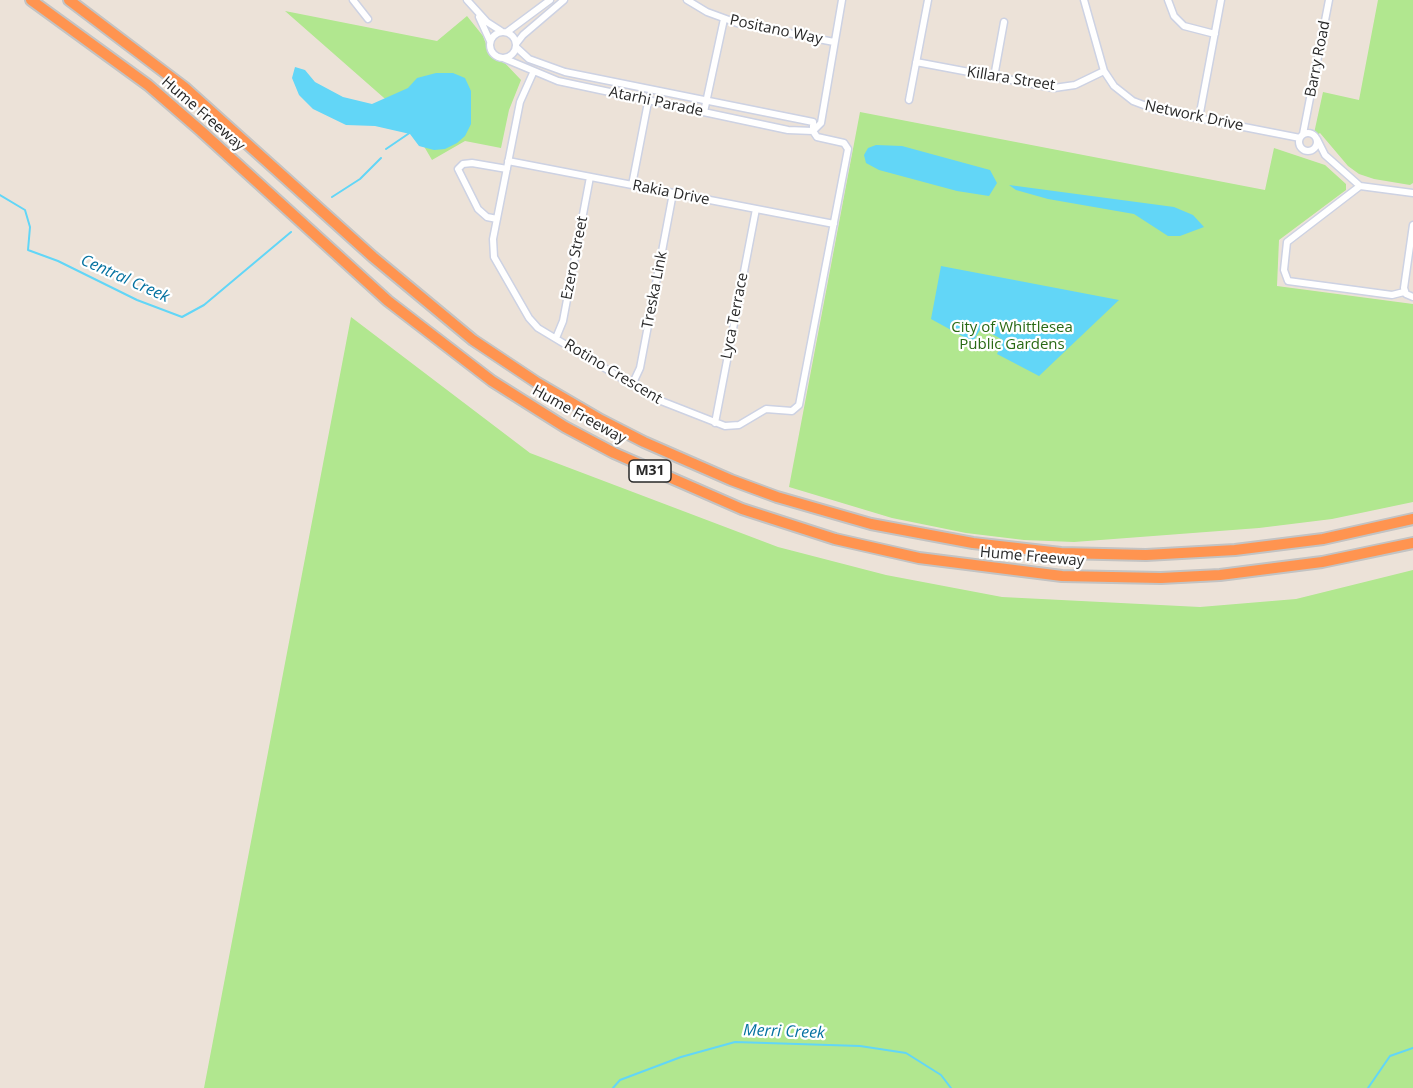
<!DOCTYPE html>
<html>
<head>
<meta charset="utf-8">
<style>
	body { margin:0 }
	canvas { display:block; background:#ece2d8 }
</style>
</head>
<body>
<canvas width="1413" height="1088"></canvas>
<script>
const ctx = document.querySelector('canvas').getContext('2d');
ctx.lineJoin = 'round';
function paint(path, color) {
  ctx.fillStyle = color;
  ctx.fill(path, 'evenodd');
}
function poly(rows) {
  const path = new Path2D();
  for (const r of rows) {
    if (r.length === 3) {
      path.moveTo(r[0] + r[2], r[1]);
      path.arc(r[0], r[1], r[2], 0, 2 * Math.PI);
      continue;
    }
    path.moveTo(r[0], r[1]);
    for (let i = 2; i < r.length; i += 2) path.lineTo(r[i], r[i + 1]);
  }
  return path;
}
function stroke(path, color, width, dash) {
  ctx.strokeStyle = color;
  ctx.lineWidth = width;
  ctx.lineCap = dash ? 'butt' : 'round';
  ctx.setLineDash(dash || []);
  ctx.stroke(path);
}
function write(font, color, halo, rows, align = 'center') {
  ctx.font = font + ' "Open Sans",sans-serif';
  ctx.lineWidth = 4.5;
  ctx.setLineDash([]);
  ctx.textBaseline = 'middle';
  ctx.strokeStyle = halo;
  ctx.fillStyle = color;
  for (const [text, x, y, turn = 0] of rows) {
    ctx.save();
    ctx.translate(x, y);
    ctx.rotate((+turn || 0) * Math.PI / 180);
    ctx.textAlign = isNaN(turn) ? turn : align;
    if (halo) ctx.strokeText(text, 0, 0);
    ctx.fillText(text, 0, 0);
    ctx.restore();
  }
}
paint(poly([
	[1378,0,1413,0,1413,183,1410,185,1374,179,1359,174,1348,166,1320,133,1313,138,1323,92,1359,100],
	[285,11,437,41,467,16,483,36,490,55,503,61,521,80,509,110,501,148,465,141,432,160,408,119],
	[860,112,1265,190,1274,148,1325,165,1346,184,1346,190,1279,240,1277,286,1413,304,1413,502,1332,519,1259,528,1074,542,1024,540,966,533,892,518,789,487],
	[351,317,530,453,778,547,886,575,1002,597,1200,607,1296,599,1413,570,1413,1088,204,1088]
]), '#b1e78f');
paint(poly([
	[295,67,305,70,315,82,343,97,372,104,408,88,417,78,436,73,453,73,465,78,471,91,471,124,465,136,457,143,445,149,434,150,419,146,410,134,375,126,346,125,313,109,299,95,292,78],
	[876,145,902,146,990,170,997,183,989,196,957,191,879,170,866,163,864,155,868,148],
	[1009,185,1174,207,1193,215,1204,227,1180,236,1168,236,1134,214,1048,199,1016,190],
	[941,266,1119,300,1039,376,997,354,1003,340,981,328,973,342,931,319]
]), '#62d6f7');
stroke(poly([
	[386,149,411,132],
	[0,195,25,210,30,227,28,250,58,261,137,300,182,317,204,305,291,232],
	[332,197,360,179,381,158],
	[613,1088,620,1080,681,1057,735,1042,860,1046,906,1053,941,1075,951,1088],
	[1368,1088,1390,1056,1413,1048]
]), '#62d6f7', 2);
const street = poly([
	[353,0,368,19],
	[467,0,487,22,501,31],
	[687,0,707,12,737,23,834,42],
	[1084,0,1104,71,1114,86,1133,101,1157,110,1300,138],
	[1168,0,1174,16,1184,26,1215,34],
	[479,17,490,41],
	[503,45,13],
	[507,32,550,0],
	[516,44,523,35,564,0],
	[516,47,529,59,565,72,813,122],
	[503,58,558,81,788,130,813,131,821,123,842,0],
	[916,62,1054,88,1075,85,1104,71],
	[533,73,520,102,493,239,494,257,529,318,538,328,656,399,725,426,739,425,766,409,792,411,799,405,848,149,844,143,817,137,813,131,813,122],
	[994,77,1004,22],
	[909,100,928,0],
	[704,112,724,19],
	[1199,118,1221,0],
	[1308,142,9],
	[1303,134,1329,0],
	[1317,139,1325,155,1360,186,1413,193],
	[508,161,834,224],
	[632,185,649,97],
	[1360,186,1287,242,1284,270,1288,281,1392,295,1404,292],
	[497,219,487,217,478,209,458,169,463,164,472,163,507,169],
	[1413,225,1404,288,1406,294,1413,297],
	[556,338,563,321,590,177],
	[632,385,640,368,673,193],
	[715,423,756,209]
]);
const highway = poly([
	[31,0,148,85,201,131,388,301,492,381,565,427,614,453,742,509,835,539,919,558,1062,576,1161,578,1220,575,1322,562,1413,543],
	[69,0,184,87,373,257,473,340,536,382,601,420,644,442,731,480,777,497,871,524,973,543,1061,553,1146,555,1235,550,1323,539,1413,519]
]);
stroke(street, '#cdd2e3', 9);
stroke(highway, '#c3c3c3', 14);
stroke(street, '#fff', 6);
stroke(highway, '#ff9450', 10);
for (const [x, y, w] of [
	[650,471,42]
]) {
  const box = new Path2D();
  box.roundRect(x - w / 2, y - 11, w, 22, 4.5);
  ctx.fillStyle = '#fff';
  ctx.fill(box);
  stroke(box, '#282828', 1.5);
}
write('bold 14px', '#282828', null, [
	["M31",650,471]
]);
write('15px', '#282828', '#fff', [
	["Positano Way",776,30,12],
	["Barry Road",1318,59,-79],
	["Killara Street",1011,79,9],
	["Atarhi Parade",656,102,12],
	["Hume Freeway",203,114,41],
	["Network Drive",1194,116,12],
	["Rakia Drive",671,193,11],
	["Ezero Street",575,258,-79],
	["Treska Link",655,290,-79],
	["Lyca Terrace",735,316,-79],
	["Rotino Crescent",613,372,31],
	["Hume Freeway",579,415,29],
	["Hume Freeway",1032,557,5]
]);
write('15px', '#296914', '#fff', [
	["City of Whittlesea",1012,328],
	["Public Gardens",1012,345]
]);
write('italic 16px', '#0371a0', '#fff', [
	["Central Creek",125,279,24],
	["Merri Creek",784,1032,2]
]);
</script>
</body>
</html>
